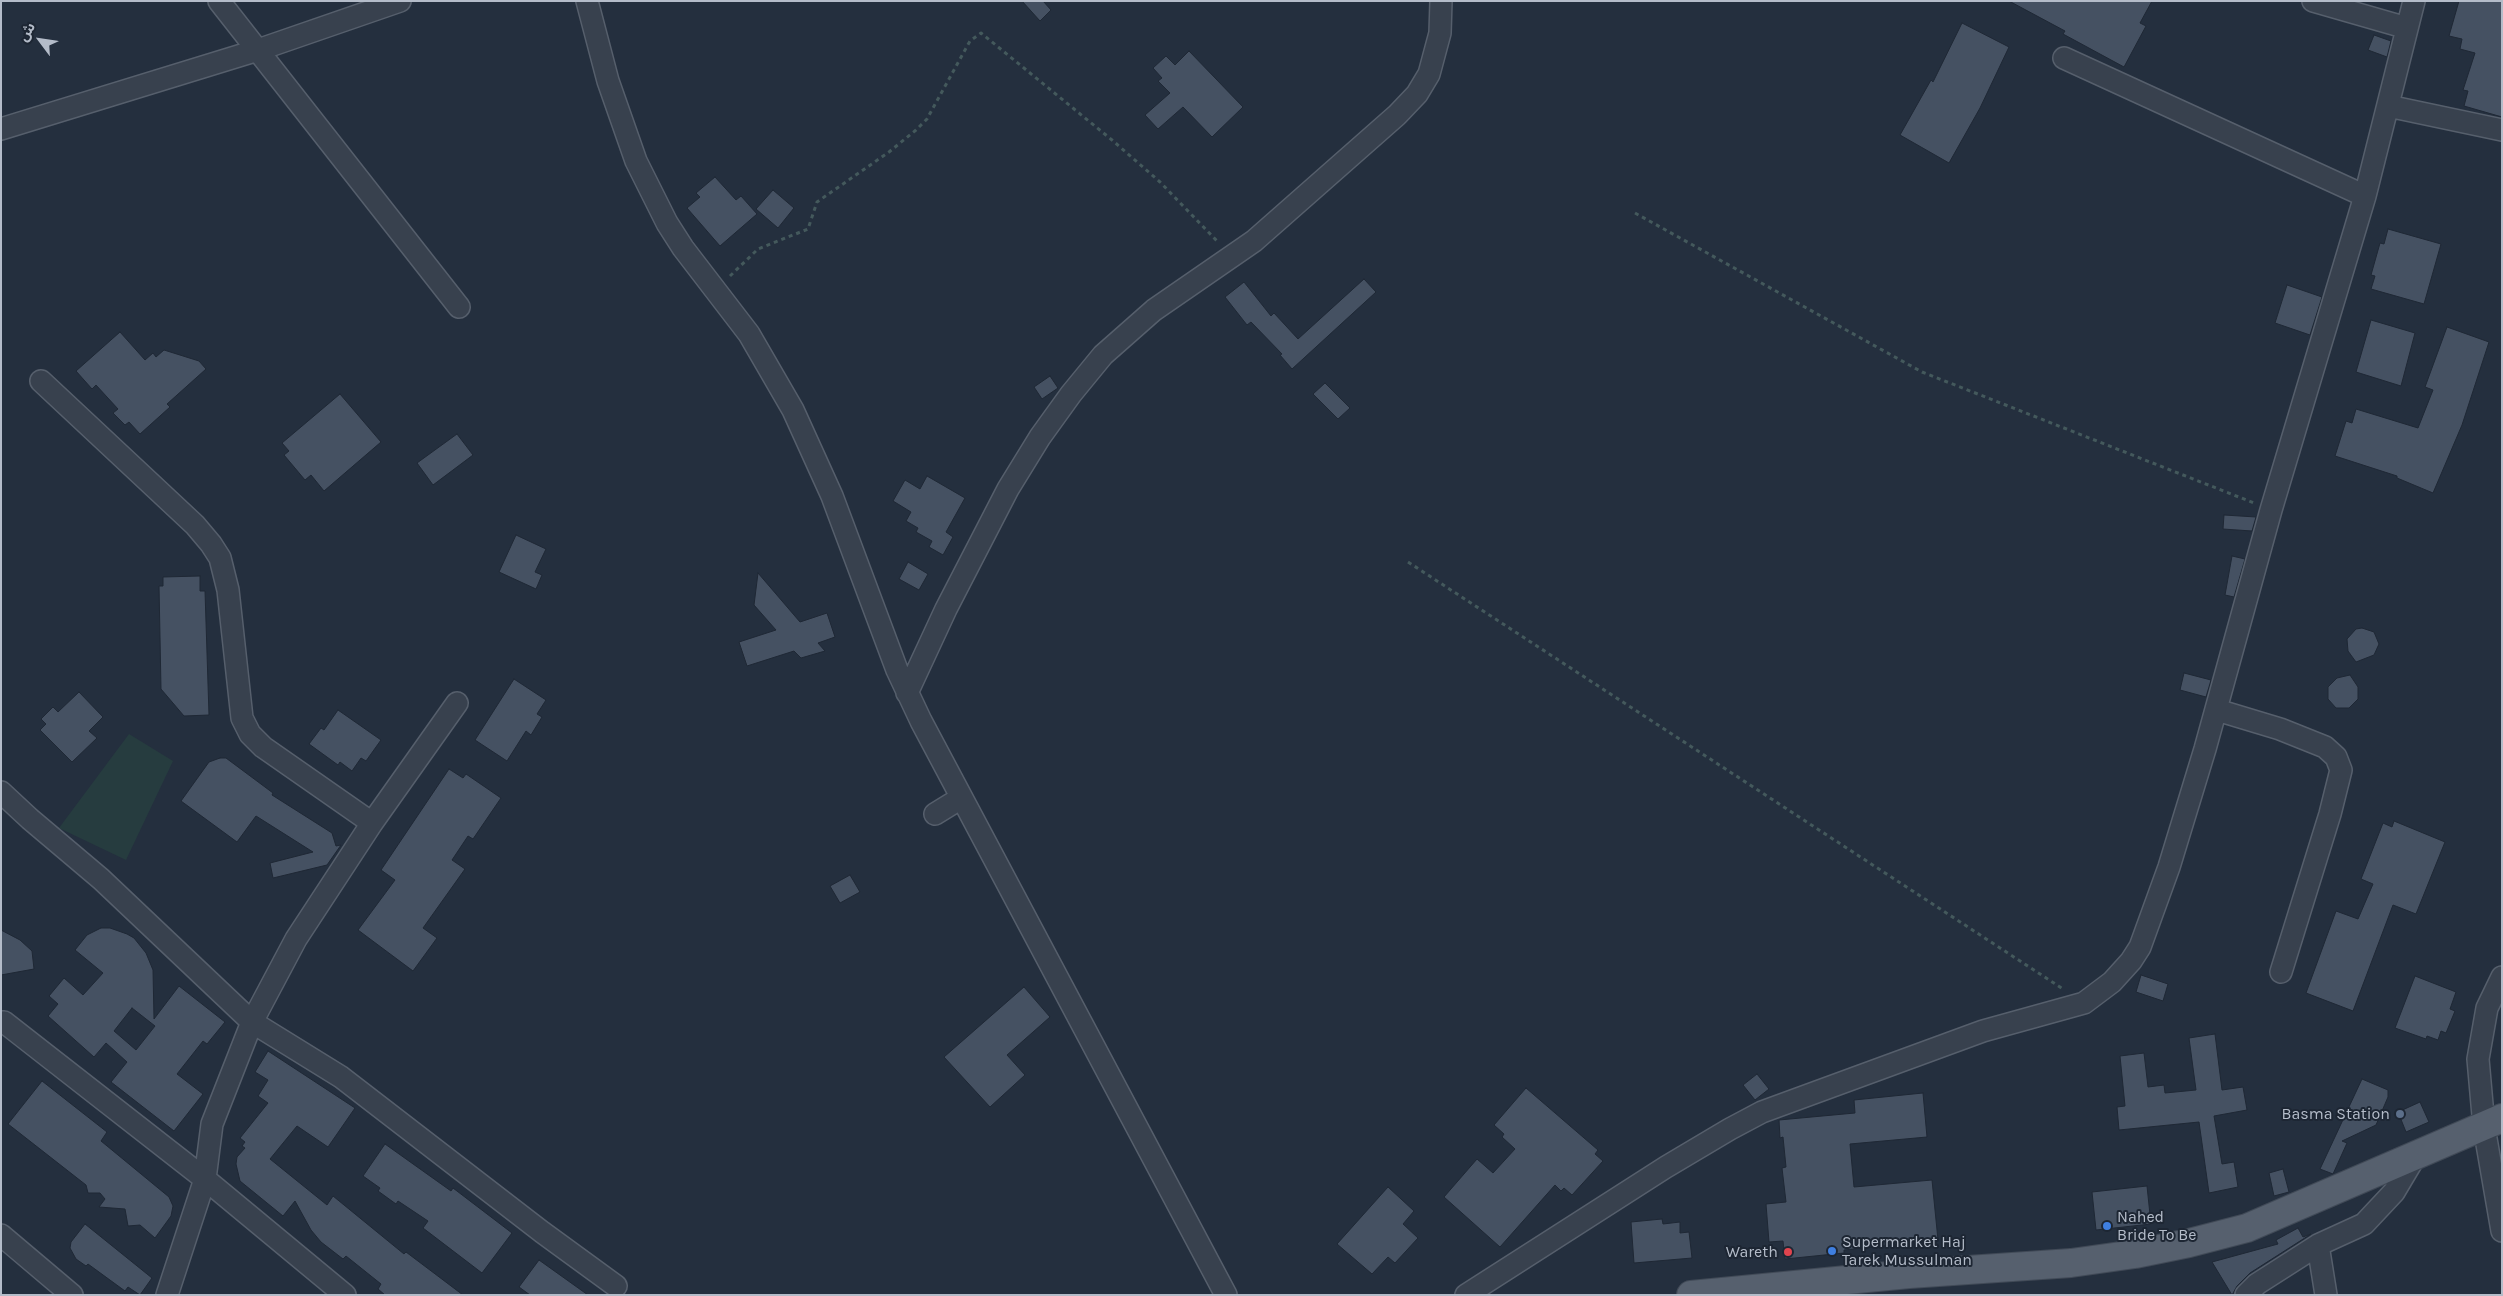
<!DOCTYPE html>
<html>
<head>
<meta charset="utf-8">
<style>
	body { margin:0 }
	#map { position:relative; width:2503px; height:1296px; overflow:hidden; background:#242f3e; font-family:Karla,"Noto Sans Arabic",sans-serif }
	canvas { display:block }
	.frame { position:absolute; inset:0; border:2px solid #b4bcc9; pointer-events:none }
	.north { position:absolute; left:15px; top:15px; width:50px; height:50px; -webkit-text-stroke:4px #1d2633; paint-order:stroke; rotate:301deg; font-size:14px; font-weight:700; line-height:20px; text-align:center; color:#b4bcc9 }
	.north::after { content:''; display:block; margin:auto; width:18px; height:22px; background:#b4bcc9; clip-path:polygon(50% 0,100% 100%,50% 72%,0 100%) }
</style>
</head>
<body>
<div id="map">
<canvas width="2503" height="1296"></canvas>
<div class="frame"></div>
<div class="north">ش</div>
</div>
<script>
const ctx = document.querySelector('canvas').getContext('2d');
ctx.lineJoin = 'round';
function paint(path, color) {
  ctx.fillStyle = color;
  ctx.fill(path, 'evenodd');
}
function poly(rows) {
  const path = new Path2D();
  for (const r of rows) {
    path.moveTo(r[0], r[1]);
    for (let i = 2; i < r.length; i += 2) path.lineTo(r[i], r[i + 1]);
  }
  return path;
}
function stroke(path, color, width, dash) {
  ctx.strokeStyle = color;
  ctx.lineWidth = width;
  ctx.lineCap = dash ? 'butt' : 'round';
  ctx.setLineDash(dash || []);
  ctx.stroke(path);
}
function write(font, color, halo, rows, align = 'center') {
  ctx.font = font + ' Karla,sans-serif';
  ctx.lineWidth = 4;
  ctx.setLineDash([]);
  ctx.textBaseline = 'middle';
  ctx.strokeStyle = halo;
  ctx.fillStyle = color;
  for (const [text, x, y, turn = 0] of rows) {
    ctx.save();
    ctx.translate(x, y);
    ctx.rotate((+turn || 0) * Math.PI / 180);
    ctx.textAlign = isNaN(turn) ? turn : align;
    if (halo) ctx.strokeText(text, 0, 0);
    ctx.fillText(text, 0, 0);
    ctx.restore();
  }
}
paint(poly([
	[129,734,173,761,126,860,59,828]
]), '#263c3f');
const building = poly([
	[1022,1,1043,1,1051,10,1040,21,1022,1],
	[2009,1,2152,1,2140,23,2146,26,2124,67,2063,34,2065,31,2009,1],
	[2459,1,2502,1,2502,117,2464,106,2468,91,2463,90,2475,53,2460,49,2462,39,2449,36,2459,1],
	[1962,23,2009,47,1980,108,1949,163,1900,135,1931,80,1933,82,1962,23],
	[2374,35,2391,41,2387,57,2368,50,2374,35],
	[1189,51,1243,107,1212,137,1183,107,1158,129,1145,115,1170,93,1158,81,1162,78,1153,68,1166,56,1175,65,1189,51],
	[715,177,736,200,741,196,757,214,720,246,687,208,700,197,696,193,715,177],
	[773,190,794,208,778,228,756,209,773,190],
	[2388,229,2441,244,2424,304,2371,289,2375,276,2371,275,2380,243,2384,244,2388,229],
	[1364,279,1376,292,1292,369,1280,355,1282,354,1251,322,1247,325,1225,297,1244,282,1271,316,1274,313,1298,339,1364,279],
	[2287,285,2322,297,2310,335,2275,323,2287,285],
	[2371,320,2415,333,2401,386,2356,372,2371,320],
	[2447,327,2489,342,2462,425,2433,493,2397,478,2397,476,2335,456,2346,421,2352,423,2356,409,2418,428,2433,390,2425,387,2447,327],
	[120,332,145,360,153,353,156,357,164,350,199,361,206,369,167,404,170,407,140,434,129,422,125,425,113,413,118,409,96,385,92,389,76,371,120,332],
	[1050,376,1058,388,1042,399,1034,387,1050,376],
	[1325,383,1350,408,1338,419,1313,394,1325,383],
	[340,394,381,442,324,491,311,475,305,480,284,455,289,451,282,443,340,394],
	[457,434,473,455,433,485,417,463,457,434],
	[927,476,965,498,946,532,953,537,943,555,929,547,932,541,916,532,918,528,906,521,911,512,893,501,905,480,920,489,927,476],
	[2224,515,2256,517,2252,531,2223,529,2224,515],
	[516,535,546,549,535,572,542,575,536,589,499,572,516,535],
	[2232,556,2245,559,2234,597,2225,595,2232,556],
	[908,562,928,574,919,590,899,579,908,562],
	[758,573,800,622,827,613,835,637,818,643,825,651,801,658,794,651,747,666,739,642,776,630,754,605,758,573],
	[200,576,200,591,205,591,209,715,184,716,161,689,159,586,163,586,163,577,200,576],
	[2362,628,2374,632,2379,644,2374,655,2356,662,2348,651,2347,639,2356,629,2362,628],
	[2184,673,2211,680,2206,697,2180,690,2184,673],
	[2350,675,2358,687,2358,699,2349,708,2336,708,2328,699,2328,687,2337,678,2350,675],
	[514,679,546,700,537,714,542,717,531,735,526,731,507,761,475,740,514,679],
	[79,692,103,717,89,731,97,738,72,762,40,730,46,724,41,719,53,707,58,712,79,692],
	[338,710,381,740,366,761,361,758,352,771,340,762,338,765,309,744,321,728,324,730,338,710],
	[220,758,226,758,273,793,272,795,332,833,336,846,341,845,327,865,273,878,270,863,313,852,256,816,237,842,181,801,209,762,220,758],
	[449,769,463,778,466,774,501,798,473,839,468,836,452,860,465,869,423,928,437,938,413,971,358,930,395,880,381,870,449,769],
	[2394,821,2445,842,2416,914,2393,905,2353,1011,2306,993,2336,911,2358,919,2373,884,2361,879,2383,823,2392,827,2394,821],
	[850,875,860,892,840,903,830,886,850,875],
	[101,928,110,928,127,934,134,938,146,953,153,970,154,1019,179,986,225,1022,207,1044,203,1041,177,1074,203,1094,174,1131,111,1082,127,1062,106,1043,94,1057,48,1016,58,1004,49,996,64,978,83,995,103,973,75,950,87,935,101,928],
	[132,1008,155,1026,136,1050,114,1031,132,1008],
	[1,930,20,940,32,951,34,969,1,975,1,930],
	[2141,975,2168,984,2163,1001,2136,992,2141,975],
	[2415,976,2456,992,2450,1009,2455,1011,2446,1033,2441,1031,2438,1040,2427,1036,2426,1039,2395,1028,2415,976],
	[1024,987,1050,1017,1007,1055,1025,1075,990,1107,944,1057,1024,987],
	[2215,1034,2222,1090,2243,1087,2247,1110,2214,1116,2222,1164,2234,1162,2238,1187,2209,1193,2199,1122,2119,1130,2117,1107,2125,1106,2120,1056,2144,1053,2148,1087,2164,1085,2165,1093,2196,1090,2189,1038,2215,1034],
	[268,1051,355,1108,328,1147,297,1126,270,1159,327,1205,333,1196,404,1254,406,1252,463,1295,385,1295,378,1289,381,1284,346,1256,343,1259,321,1242,311,1230,295,1201,283,1216,240,1181,236,1164,237,1157,245,1148,242,1146,245,1142,240,1138,268,1103,258,1096,268,1080,255,1072,268,1051],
	[1757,1074,1769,1089,1755,1100,1743,1085,1757,1074],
	[2362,1079,2388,1090,2388,1097,2376,1125,2342,1141,2347,1143,2333,1174,2320,1169,2362,1079],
	[42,1081,107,1132,101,1141,169,1197,173,1206,171,1216,155,1238,140,1225,128,1226,125,1209,99,1207,105,1199,100,1193,88,1193,86,1185,8,1124,42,1081],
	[1526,1088,1598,1150,1595,1154,1603,1161,1572,1195,1564,1188,1561,1191,1555,1185,1500,1247,1444,1197,1477,1159,1493,1173,1515,1149,1502,1137,1504,1134,1494,1125,1526,1088],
	[1923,1093,1927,1137,1850,1144,1854,1187,1932,1180,1938,1240,1844,1250,1844,1253,1785,1259,1783,1241,1769,1242,1766,1204,1786,1202,1782,1168,1786,1167,1783,1137,1780,1138,1779,1120,1855,1113,1854,1100,1923,1093],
	[2420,1102,2429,1122,2406,1132,2398,1112,2420,1102],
	[385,1144,451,1191,453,1188,512,1233,482,1273,423,1228,428,1221,398,1201,396,1204,378,1191,380,1188,363,1176,385,1144],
	[2283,1169,2289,1192,2274,1196,2269,1173,2283,1169],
	[2147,1186,2151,1224,2096,1230,2092,1192,2147,1186],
	[1388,1187,1414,1211,1403,1224,1418,1238,1395,1263,1388,1257,1372,1274,1337,1244,1388,1187],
	[1662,1219,1663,1224,1680,1222,1680,1233,1689,1232,1692,1258,1634,1263,1631,1222,1662,1219],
	[85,1224,152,1278,140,1295,128,1287,125,1291,88,1264,86,1266,76,1259,70,1248,71,1242,85,1224],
	[2298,1228,2303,1237,2311,1234,2250,1273,2237,1286,2232,1295,2212,1262,2278,1244,2276,1240,2298,1228],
	[539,1260,588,1295,530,1295,519,1287,539,1260]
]);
paint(building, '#455162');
stroke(building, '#1f2835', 1);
const minor = poly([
	[219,1,459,307],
	[587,1,608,81,636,161,667,223,683,248,749,334,793,410,832,496,897,670,921,721,1226,1295],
	[2313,1,2407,28],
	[2064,58,2365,196],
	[2388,106,2502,130],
	[1,129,258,50,400,1],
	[41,381,195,525,211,544,220,558,228,590,242,718,250,734,263,747,372,823],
	[907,693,946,609,1008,489,1040,437,1071,394,1103,355,1154,310,1254,241,1397,115,1417,94,1429,74,1440,33,1441,1],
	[2217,710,2280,729,2325,747,2336,757,2341,770,2330,814,2281,972],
	[1,792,30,819,101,879,252,1022,341,1077,542,1232,616,1286],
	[935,814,961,798],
	[2502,977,2487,1008,2478,1059,2484,1127,2502,1231],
	[4,1022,205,1179,167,1295],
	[1,1235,72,1295],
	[2318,1245,2326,1295],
	[345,1295,205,1179,212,1124,252,1022,296,939,372,823,457,703],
	[1466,1295,1666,1167,1730,1129,1762,1112,1983,1031,2084,1003,2112,982,2131,961,2140,947,2169,867,2205,749,2271,510,2365,196,2414,1],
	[2246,1295,2257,1284,2318,1245,2364,1224,2394,1192,2416,1155]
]);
const major = poly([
	[1691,1295,1909,1274,2071,1263,2135,1254,2189,1243,2247,1228,2502,1118]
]);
stroke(minor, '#565f6c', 24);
stroke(major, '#414a57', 30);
stroke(poly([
	[1635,213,1922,372,2254,503],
	[730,276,758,249,808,229,817,202,889,152,916,130,927,119,970,41,981,33,1112,140,1160,182,1218,242],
	[1408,562,2063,989]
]), '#44595c', 3, [4, 4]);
stroke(minor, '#38414e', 21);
stroke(major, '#56606e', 28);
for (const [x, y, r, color] of [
	[2400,1114,5,"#5c6f8a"],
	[2107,1226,5,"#3f7fe0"],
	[1832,1251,5,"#3f7fe0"],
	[1788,1252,5,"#e0444e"]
]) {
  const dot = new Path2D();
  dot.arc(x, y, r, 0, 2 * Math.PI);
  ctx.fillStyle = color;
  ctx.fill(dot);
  stroke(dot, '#1d2633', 2);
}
write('16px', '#b4bcc9', '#1d2633', [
	["Basma Station",2390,1114],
	["Nahed",2117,1217,"left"],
	["Bride To Be",2117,1235,"left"],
	["Supermarket Haj",1842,1242,"left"],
	["Tarek Mussulman",1842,1260,"left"],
	["Wareth",1778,1252]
], 'right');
</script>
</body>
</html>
